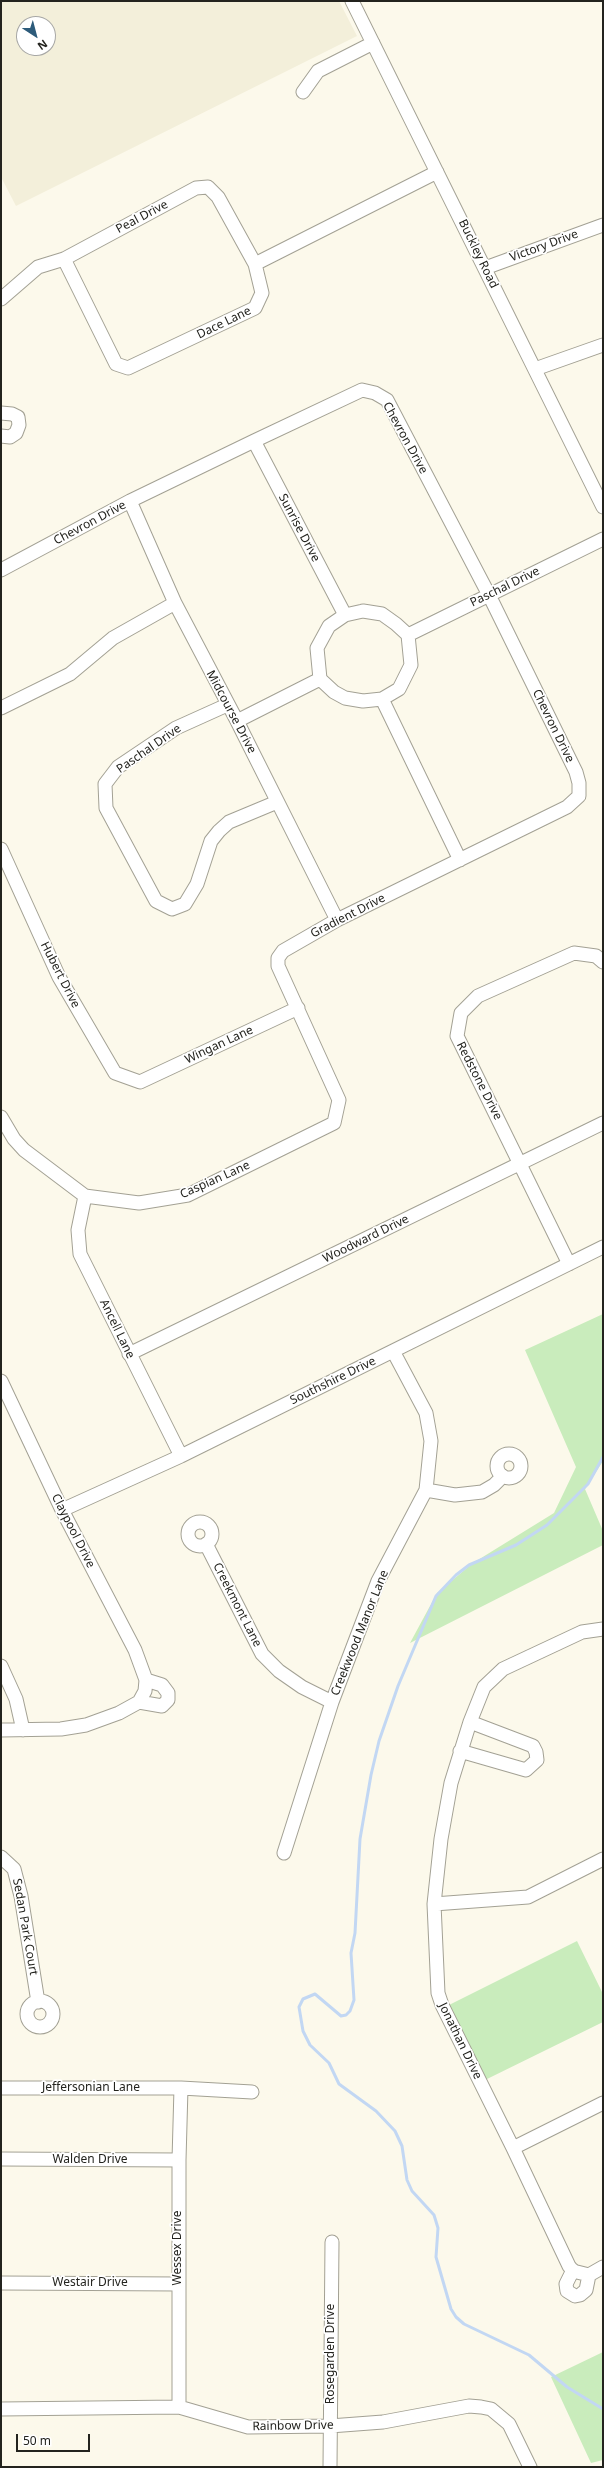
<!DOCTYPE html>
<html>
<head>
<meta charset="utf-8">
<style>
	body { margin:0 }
	#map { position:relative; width:604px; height:2468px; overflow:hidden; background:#fcf9eb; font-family:"Noto Sans",sans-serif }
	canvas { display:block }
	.frame { position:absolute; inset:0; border:2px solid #23231e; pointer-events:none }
	.north { position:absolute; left:16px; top:16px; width:40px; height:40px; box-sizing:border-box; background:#fff; border:1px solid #a7a7a5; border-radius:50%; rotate:144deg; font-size:11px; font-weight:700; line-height:16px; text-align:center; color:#23231e }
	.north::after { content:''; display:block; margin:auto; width:14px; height:18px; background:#2d5b7a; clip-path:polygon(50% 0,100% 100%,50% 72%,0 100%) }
	.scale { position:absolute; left:16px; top:2434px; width:74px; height:18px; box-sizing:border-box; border:2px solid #23231e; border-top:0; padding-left:5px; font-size:12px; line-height:14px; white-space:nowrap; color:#23231e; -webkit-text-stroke:3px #fff; paint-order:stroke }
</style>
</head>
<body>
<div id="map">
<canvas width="604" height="2468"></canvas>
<div class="frame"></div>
<div class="north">N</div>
<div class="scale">50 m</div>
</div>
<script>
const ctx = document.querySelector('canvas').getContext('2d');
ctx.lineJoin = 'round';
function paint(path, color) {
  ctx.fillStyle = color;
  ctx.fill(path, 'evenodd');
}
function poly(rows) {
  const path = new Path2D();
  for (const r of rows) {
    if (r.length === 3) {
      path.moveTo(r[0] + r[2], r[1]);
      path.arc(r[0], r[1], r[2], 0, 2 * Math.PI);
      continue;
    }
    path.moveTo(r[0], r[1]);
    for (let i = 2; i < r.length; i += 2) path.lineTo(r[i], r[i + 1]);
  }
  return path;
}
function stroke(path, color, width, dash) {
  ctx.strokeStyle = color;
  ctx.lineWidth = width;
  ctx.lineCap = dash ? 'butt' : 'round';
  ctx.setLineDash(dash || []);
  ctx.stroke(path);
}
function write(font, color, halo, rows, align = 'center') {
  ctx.font = font + ' "Noto Sans",sans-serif';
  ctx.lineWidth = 3.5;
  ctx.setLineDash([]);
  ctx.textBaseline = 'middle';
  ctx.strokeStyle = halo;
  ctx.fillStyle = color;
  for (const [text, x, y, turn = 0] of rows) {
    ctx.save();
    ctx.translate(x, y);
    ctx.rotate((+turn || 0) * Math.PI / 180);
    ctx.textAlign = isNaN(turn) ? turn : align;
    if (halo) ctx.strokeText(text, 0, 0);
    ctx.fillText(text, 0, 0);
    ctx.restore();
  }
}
paint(poly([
	[1,1,339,1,357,36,16,206,1,177],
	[24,24,48,24,48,48,24,48]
]), '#f3efda');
paint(poly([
	[603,1314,603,1461,585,1489,603,1531,603,1545,410,1643,437,1593,473,1563,554,1513,576,1467,525,1350],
	[577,1941,603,1994,603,2022,485,2080,449,2005],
	[603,2352,603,2460,591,2463,551,2377]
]), '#c9ecbc');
stroke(poly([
	[603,1457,588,1484,547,1525,516,1545,469,1565,456,1575,436,1596,398,1686,379,1741,371,1775,360,1839,355,1933,351,1953,354,2000,350,2011,346,2015,341,2016,315,1994,303,1999,299,2007,303,2031,310,2045,329,2063,339,2084,376,2111,395,2131,402,2146,407,2180,412,2191,434,2215,438,2228,436,2257,451,2309,456,2317,464,2324,529,2355,567,2387,603,2409]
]), '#c2d7f3', 3);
const minor = poly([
	[352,1,603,507],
	[303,92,318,71,373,43],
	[255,264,437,172],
	[485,268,603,225],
	[1,299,38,267,64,259,196,188,208,187,218,197,255,264,262,293,255,308,128,368,116,364,64,259],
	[535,369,603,345],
	[1,413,12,414,18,417,19,425,16,433,10,437,1,436],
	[254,441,345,615],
	[130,501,175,603,237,721,337,920],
	[1,570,130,501,254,441,362,390,375,393,387,400,489,595,576,772,579,783,579,796,567,807,337,920,283,951,278,958,278,966,339,1100,334,1123,188,1195,139,1203,85,1196,24,1150,14,1139,1,1117],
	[363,611,382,614,396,624,408,635,411,665,399,689,382,699,363,701,345,698,334,692,320,679,317,648,329,626,345,615,363,611],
	[408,635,603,539],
	[382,699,460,860],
	[227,705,176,728,118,767,105,784,106,808,156,901,172,909,185,904,197,884,211,841,219,831,229,822,277,802],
	[1,708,70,674,113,638,175,603],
	[237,721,320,679],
	[1,849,59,977,115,1073,140,1082,298,1008],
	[85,1196,78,1230,80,1254,181,1456],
	[569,1264,457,1036,461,1013,478,996,574,953,596,956,603,962],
	[129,1354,603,1123],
	[1,1381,62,1510,135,1650,146,1680,145,1691,139,1702,119,1713,86,1725,61,1729,1,1730],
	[509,1466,12],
	[426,1490,455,1495,482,1492,494,1485,503,1476],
	[62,1510,181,1456,603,1247],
	[200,1534,12],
	[206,1544,262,1654,279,1671,302,1687,332,1702],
	[1,1666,16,1699,23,1730],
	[139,1702,162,1706,168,1700,168,1693,162,1685,146,1680],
	[460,1751,526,1770,537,1760,536,1752,533,1746,470,1722],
	[284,1853,332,1702,378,1581,426,1490,431,1441,426,1413,393,1351],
	[1,1857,14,1869,21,1896,38,2002],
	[434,1904,528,1897,603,1859],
	[40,2014,13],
	[1,2088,181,2088,252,2092],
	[513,2148,603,2103],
	[1,2159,179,2160],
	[573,2270,566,2284,567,2291,575,2296,580,2295,586,2290,589,2275],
	[589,2275,573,2271,569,2266,513,2148,442,2005,438,1993,434,1904,441,1839,451,1783,470,1722,484,1687,503,1669,582,1632,603,1629],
	[589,2275,603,2267],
	[1,2283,178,2284],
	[179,2407,179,2160,181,2088],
	[1,2409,179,2407,248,2427,330,2426,383,2422,469,2406,481,2407,491,2409,509,2424,530,2467],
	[330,2467,332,2242]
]);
stroke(minor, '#a3a194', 15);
stroke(minor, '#fff', 13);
write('12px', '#23231e', '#fff', [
	["Peal Drive",142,217,-28],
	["Victory Drive",544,246,-20],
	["Buckley Road",478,254,64],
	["Dace Lane",224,323,-26],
	["Chevron Drive",405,438,61],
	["Chevron Drive",90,523,-28],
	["Sunrise Drive",299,528,62],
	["Paschal Drive",505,587,-26],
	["Midcourse Drive",231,712,62],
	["Chevron Drive",553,726,64],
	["Paschal Drive",149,749,-35],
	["Gradient Drive",348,916,-27],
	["Hubert Drive",60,975,63],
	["Wingan Lane",219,1045,-25],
	["Redstone Drive",479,1081,63],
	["Caspian Lane",215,1180,-24],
	["Woodward Drive",366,1239,-26],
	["Ancell Lane",117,1329,64],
	["Southshire Drive",333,1381,-26],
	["Claypool Drive",73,1531,63],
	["Creekmont Lane",237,1605,63],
	["Creekwood Manor Lane",360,1633,-68],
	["Sedan Park Court",25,1927,80],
	["Jonathan Drive",460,2041,64],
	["Jeffersonian Lane",91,2088],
	["Walden Drive",90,2160],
	["Wessex Drive",178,2248,-90],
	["Westair Drive",90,2283],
	["Rosegarden Drive",331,2354,-90],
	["Rainbow Drive",293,2426,-1]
]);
</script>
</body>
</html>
